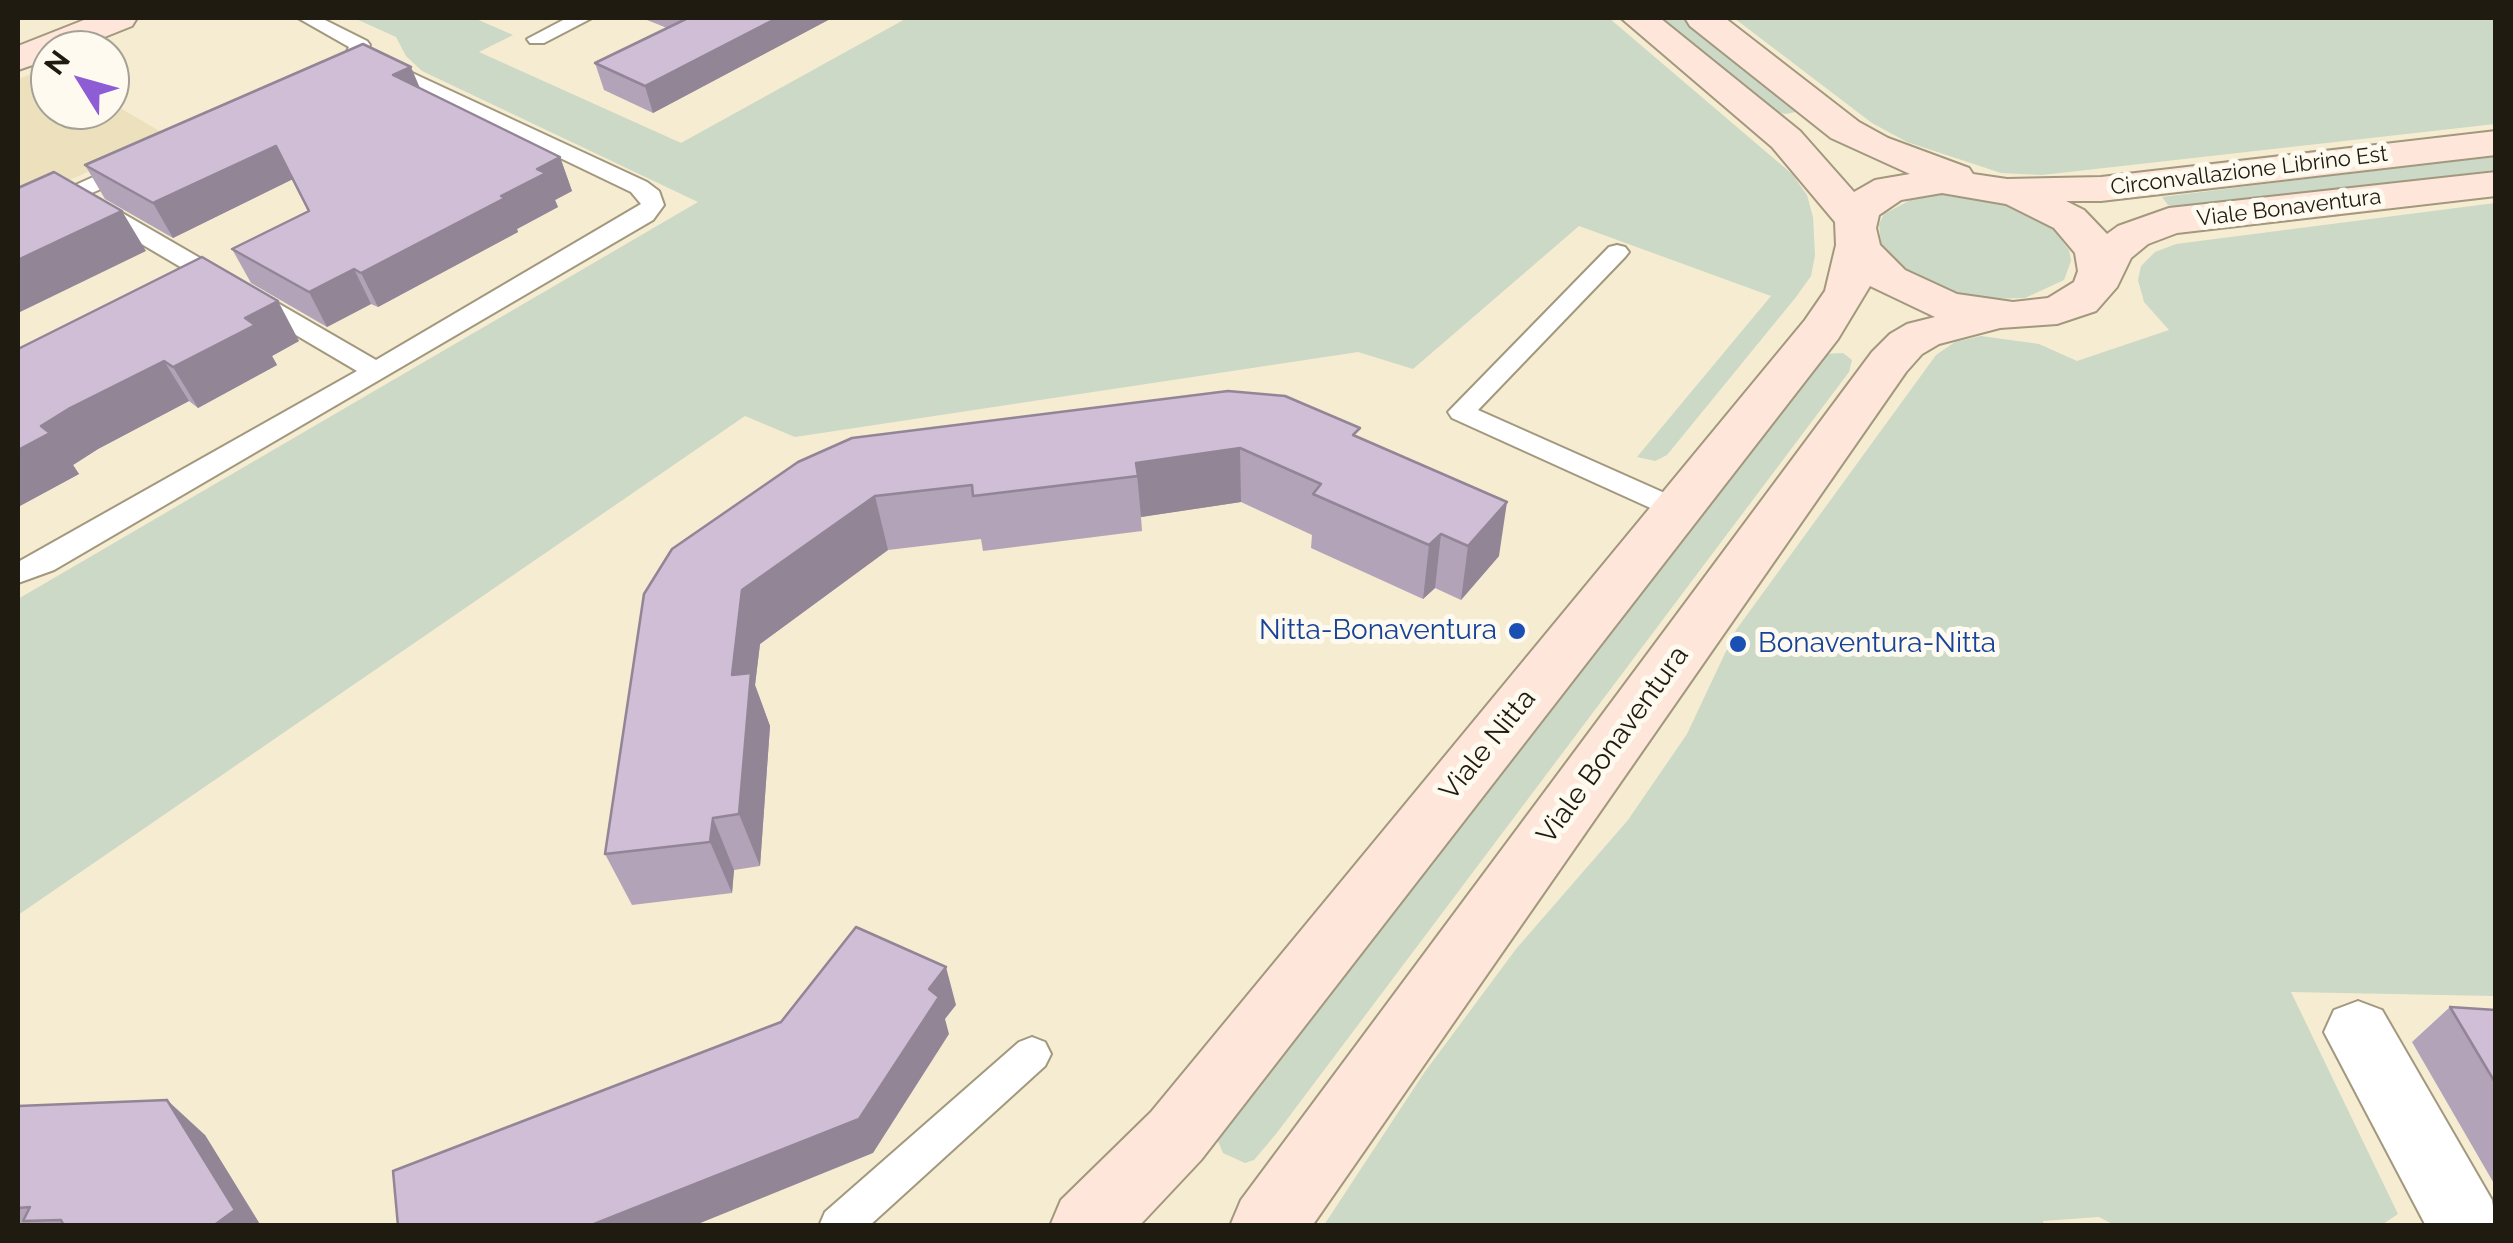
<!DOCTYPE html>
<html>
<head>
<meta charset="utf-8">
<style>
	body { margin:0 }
	#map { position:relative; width:2513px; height:1243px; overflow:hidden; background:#f6ecd1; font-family:Raleway,sans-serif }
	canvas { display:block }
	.frame { position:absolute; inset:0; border:20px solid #1f1b11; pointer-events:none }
	.north { position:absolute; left:30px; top:30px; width:100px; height:100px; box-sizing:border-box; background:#fefaef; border:2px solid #a5a196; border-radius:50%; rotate:307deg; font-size:28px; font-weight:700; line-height:40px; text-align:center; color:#1f1b11 }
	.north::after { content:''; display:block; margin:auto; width:35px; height:45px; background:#8e5dd6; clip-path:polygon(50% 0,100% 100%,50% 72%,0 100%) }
</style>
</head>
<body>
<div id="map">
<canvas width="2513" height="1243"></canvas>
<div class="frame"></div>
<div class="north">N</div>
</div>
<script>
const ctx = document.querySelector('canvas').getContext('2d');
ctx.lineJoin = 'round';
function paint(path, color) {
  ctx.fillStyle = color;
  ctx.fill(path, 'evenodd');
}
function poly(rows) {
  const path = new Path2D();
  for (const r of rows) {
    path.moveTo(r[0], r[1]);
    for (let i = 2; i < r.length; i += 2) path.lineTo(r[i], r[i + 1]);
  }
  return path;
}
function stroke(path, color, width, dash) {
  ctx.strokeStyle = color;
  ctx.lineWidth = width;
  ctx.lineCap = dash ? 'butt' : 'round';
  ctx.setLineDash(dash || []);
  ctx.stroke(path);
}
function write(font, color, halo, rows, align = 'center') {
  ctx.font = font + ' Raleway,sans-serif';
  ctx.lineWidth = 10;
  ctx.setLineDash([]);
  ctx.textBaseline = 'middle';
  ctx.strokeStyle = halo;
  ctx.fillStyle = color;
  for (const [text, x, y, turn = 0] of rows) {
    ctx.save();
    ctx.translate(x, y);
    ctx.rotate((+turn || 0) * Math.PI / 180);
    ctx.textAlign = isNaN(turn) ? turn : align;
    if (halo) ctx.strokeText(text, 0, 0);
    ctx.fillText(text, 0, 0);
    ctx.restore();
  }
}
paint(poly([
	[49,67,50,110,110,110,110,102,168,136,18,203,18,79]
]), '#ece0bd');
paint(poly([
	[354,18,474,18,513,35,479,52,681,143,907,18,1609,18,1792,174,1807,195,1813,217,1815,255,1811,276,1796,297,1667,455,1655,461,1637,457,1771,296,1579,226,1413,369,1358,352,795,437,745,416,18,915,18,599,698,202,422,71,406,56,396,37],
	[1658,18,1684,18,1793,104,1796,112,1785,114,1771,110],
	[1734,18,2495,18,2495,124,2042,175,2001,173,1907,142,1872,123],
	[2495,155,2495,170,2183,209,2168,205,2162,197],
	[1952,193,2008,204,2053,229,2069,250,2071,261,2064,280,2025,298,1987,299,1947,291,1898,265,1881,244,1879,224,1884,214,1918,196],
	[2495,203,2495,996,2291,992,2398,1214,2380,1226,2116,1226,2099,1217,2043,1221,2044,1226,1324,1225,1424,1073,1516,949,1628,820,1687,734,1736,630,1936,355,1955,342,1981,336,2039,344,2077,361,2169,330,2144,302,2138,280,2141,266,2155,252,2176,244],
	[1843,353,1852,360,1849,372,1276,1134,1254,1160,1245,1163,1223,1153,1218,1141,1223,1126,1825,354]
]), '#cbd9c6');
const lane = poly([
	[298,18,321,18,367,41,370,45,358,70,339,78,332,76,329,72,342,62,349,47,298,18],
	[567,18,592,18,544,43,530,43,527,39,567,18],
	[380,58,647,182,659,191,664,205,653,220,54,570,18,583,18,562,357,371,89,213,86,208,89,203,105,203,376,360,641,204,631,192,373,68,373,60,380,58],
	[133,159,144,166,141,171,18,226,18,211,133,159],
	[1617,245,1625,247,1629,252,1625,257,1478,410,1687,503,1691,510,1687,517,1677,520,1452,418,1448,412,1609,247,1617,245],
	[1032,1037,1045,1042,1051,1054,1045,1066,869,1226,819,1226,825,1212,1019,1042,1032,1037]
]);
const street = poly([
	[2358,1001,2382,1010,2492,1200,2496,1226,2426,1226,2324,1032,2334,1010,2358,1001]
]);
const secondary = poly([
	[89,18,137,18,132,26,72,50,50,50,50,59,18,70,18,46,89,18],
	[1621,18,1660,18,1800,131,1854,192,1875,180,1910,174,1831,138,1690,26,1685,18,1725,18,1859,122,1888,138,1969,168,1973,174,2007,179,2101,177,2496,131,2496,155,2101,201,2066,201,2084,210,2107,234,2118,226,2169,208,2496,172,2496,196,2177,233,2148,244,2131,258,2117,287,2096,311,2057,324,2000,328,1939,344,1922,354,1906,372,1312,1226,1230,1226,1241,1200,1872,352,1890,334,1907,324,1935,317,1870,286,1838,339,1201,1160,1139,1226,1050,1226,1061,1200,1151,1112,1805,320,1825,291,1836,245,1835,222,1772,147,1621,18],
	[1942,193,2006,204,2054,228,2075,253,2078,271,2074,282,2048,298,2013,302,1957,294,1905,270,1880,245,1876,228,1879,215,1901,200,1942,193]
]);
stroke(lane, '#a1987e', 4);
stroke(street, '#a1987e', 4);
stroke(secondary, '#a1987e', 4);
paint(lane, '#fff');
paint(street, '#fff');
paint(secondary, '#fee7da');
paint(poly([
	[642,18,832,18,653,113,604,90,595,63,667,28],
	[420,88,560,157,572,191,555,200,558,207,517,229,518,232,378,307,371,304,327,327,251,283,232,249,308,211,293,179,173,238,105,199,85,165],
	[299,341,272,356,277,365,198,408,189,401,98,449,73,465,79,474,18,507,18,349],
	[1359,438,1499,556,1461,600,1435,588,1423,599,1311,548,1312,535,1241,502,1141,517,1142,531,983,551,981,539,888,550,760,644,755,685,770,726,760,866,734,870,732,893,632,905,605,854,798,462],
	[2450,1007,2496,1010,2496,1187,2412,1042],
	[18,1106,205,1135,261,1226,18,1226]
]), '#b2a3b8');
paint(poly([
	[777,18,832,18,653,113,645,86],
	[411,67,425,100,393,75],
	[276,146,293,179,173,238,153,203],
	[560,157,572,191,555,200,558,207,517,229,518,232,378,307,361,273,501,196,537,169],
	[122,211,146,251,18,313,18,260],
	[354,269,371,304,327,327,309,292],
	[278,301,299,341,272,356,277,365,198,408,173,367,245,318],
	[164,361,189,401,98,449,73,465,79,474,18,507,18,450,41,426,70,408],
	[1240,448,1241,502,1141,517,1136,463],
	[875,496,888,550,760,644,755,685,770,726,760,866,739,814,732,675,742,590],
	[1507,502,1499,556,1461,600,1468,546],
	[1441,534,1435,588,1423,599,1429,545],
	[713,818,734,870,732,893,710,842],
	[946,967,956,1005,945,1019,949,1034,873,1153,693,1226,589,1226,929,989],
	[167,1100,205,1135,261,1226,213,1226]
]), '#918596');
const building = poly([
	[688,18,777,18,645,86,595,63,688,18],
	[363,44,411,67,393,75,560,157,537,169,546,173,501,196,505,198,361,273,354,269,309,292,232,249,309,211,276,146,153,203,85,165,363,44],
	[54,172,122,211,18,260,18,188,54,172],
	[202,257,278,301,245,318,255,325,173,367,164,361,70,408,41,426,50,433,18,450,18,349,202,257],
	[1228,391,1285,396,1360,428,1353,435,1507,502,1468,546,1441,534,1429,545,1313,494,1321,484,1240,448,1136,463,1138,476,973,496,972,485,875,496,742,590,732,675,751,673,739,814,713,818,710,842,605,854,644,594,672,549,798,462,852,438,1228,391],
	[856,927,946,967,929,989,939,997,859,1119,589,1226,398,1226,393,1171,781,1022,856,927],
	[2450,1007,2496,1010,2496,1084,2450,1007],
	[167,1100,235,1210,213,1226,64,1226,61,1220,23,1221,30,1207,18,1208,18,1106,167,1100]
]);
paint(building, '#cfbed6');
stroke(building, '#918596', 2.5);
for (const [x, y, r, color] of [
	[1517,631,10,"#1a4fb4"],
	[1738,644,10,"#1a4fb4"]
]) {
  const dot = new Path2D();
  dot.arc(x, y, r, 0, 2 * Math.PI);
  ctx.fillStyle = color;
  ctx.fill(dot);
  stroke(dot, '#fefaef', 4);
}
write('22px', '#1f1b11', '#fefaef', [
	["Circonvallazione Librino Est",2249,171,-7],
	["Viale Bonaventura",2289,208,-7]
]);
write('28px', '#164399', '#fefaef', [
	["Nitta-Bonaventura",1497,631],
	["Bonaventura-Nitta",1758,644,"left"]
], 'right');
write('28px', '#1f1b11', '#fefaef', [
	["Viale Nitta",1488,745,-51],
	["Viale Bonaventura",1613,745,-54]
]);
</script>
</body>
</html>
